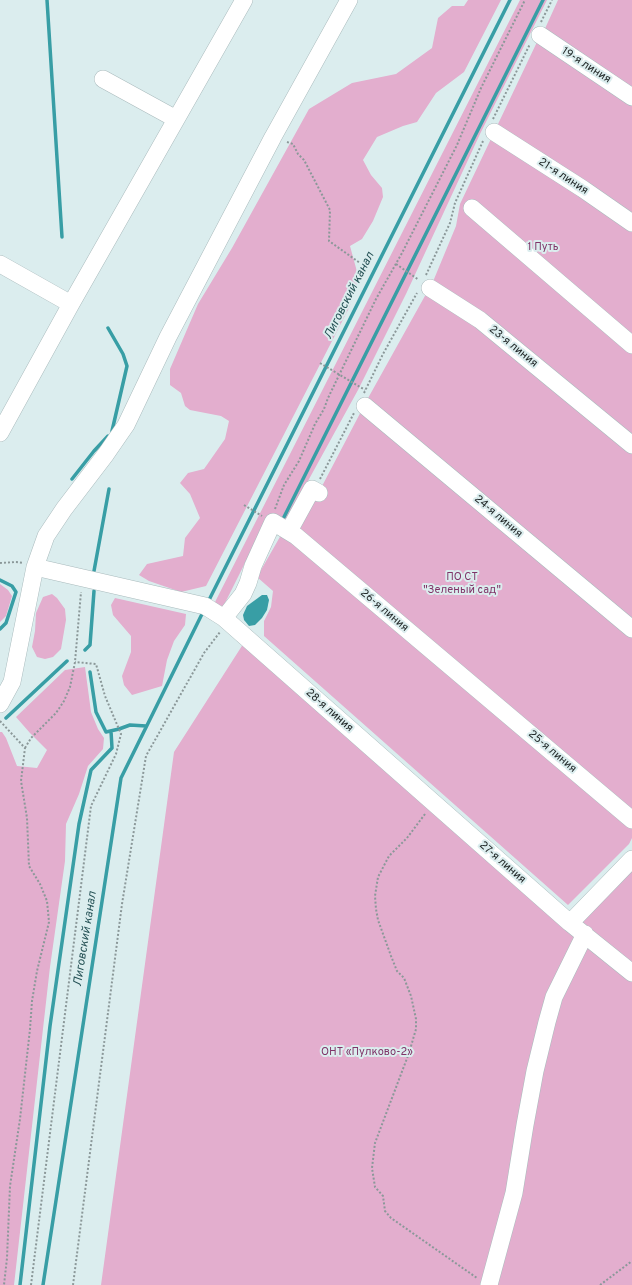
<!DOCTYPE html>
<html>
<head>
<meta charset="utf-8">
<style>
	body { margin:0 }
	canvas { display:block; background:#dbedee }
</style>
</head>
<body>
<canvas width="632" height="1285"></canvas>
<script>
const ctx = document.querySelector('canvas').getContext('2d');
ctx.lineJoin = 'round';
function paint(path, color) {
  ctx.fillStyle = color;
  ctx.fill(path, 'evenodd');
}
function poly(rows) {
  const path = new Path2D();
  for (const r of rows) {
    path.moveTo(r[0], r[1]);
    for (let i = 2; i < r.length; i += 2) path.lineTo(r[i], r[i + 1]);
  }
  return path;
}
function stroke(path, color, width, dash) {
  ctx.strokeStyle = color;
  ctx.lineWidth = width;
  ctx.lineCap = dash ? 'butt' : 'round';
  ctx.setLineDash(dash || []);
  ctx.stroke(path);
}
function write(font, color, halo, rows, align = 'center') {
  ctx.font = font + ' Overpass,sans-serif';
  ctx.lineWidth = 4;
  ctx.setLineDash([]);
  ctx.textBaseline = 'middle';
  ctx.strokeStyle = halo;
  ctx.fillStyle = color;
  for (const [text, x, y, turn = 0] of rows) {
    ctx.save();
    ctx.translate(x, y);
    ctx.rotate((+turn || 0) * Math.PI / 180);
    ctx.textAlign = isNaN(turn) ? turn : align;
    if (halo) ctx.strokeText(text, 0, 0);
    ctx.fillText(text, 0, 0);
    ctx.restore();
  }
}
paint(poly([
	[468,0,501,0,464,72,436,93,417,122,403,126,377,137,363,160,371,175,382,188,383,197,373,221,362,239,350,246,359,279,349,308,206,586,181,592,149,581,139,575,147,564,183,556,185,538,200,518,190,494,180,483,188,473,204,469,225,439,229,421,221,416,190,410,185,406,181,393,170,385,170,369,198,304,232,248,309,109,352,83,396,74,432,48,438,18,452,6,464,6],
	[520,0,547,0,480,134,406,294,358,390,286,521,268,517,222,609,213,606],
	[558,0,632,0,632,93,543,33],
	[537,42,632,106,632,441,432,284,456,226,460,204],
	[426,294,478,327,632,454,632,838,629,844,568,905,264,636,264,621,271,607,273,591,257,577,281,535,296,536,367,400],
	[0,584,8,590,12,596,6,616,0,622],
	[52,594,57,598,65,609,66,620,61,649,53,657,45,659,37,657,32,647,35,631,36,613,43,597],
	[115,598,186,614,185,625,174,641,167,660,162,686,132,695,124,685,122,676,131,652,131,636,113,615,111,605],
	[247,638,570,923,632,859,632,1285,101,1285,174,752],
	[85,667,91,712,98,729,104,738,103,749,88,766,79,794,66,824,65,861,50,967,14,1285,0,1285,0,732,2,732,6,738,17,766,37,768,47,750,30,733,16,717,65,670]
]), '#e3aece');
paint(poly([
	[262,595,267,595,269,600,267,610,262,618,255,625,249,626,244,620,243,615,247,606]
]), '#389ea5');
stroke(poly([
	[47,0,62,237],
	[108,328,123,354,127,366,112,431],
	[72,479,94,451,108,436],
	[284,517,543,0],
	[94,571,109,489],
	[0,580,12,586,16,592,6,623,0,629],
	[208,602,510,0],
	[85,650,90,645,94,591],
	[90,672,96,712,106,732,119,729,130,725,146,726],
	[6,718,67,661],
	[20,1285,50,1026,79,824,91,770,112,748,111,731],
	[43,1285,121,778,203,612]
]), '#389ea5', 3.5);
const minor = poly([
	[540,35,632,97],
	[103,79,176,119],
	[494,132,583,189,632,223],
	[472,208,632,345],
	[0,264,71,304],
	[430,288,480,320,632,445],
	[365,406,632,629],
	[0,433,71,304,244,0],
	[289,531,312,489,319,493],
	[35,567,205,606,224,618,570,923,632,973],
	[224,618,243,594,248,583,253,566,273,522,296,536,632,820],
	[0,704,12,682,35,567,46,536,64,509,106,454,126,425,168,337,273,137,349,0],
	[570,923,632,859],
	[489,1285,514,1193,525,1125,535,1071,547,1022,554,997,585,934]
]);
stroke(minor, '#aabbbd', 18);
stroke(poly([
	[541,22,552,0],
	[493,119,530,44],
	[287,142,293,144,298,154,304,160,330,210,329,241,360,263],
	[396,264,419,280],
	[426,275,450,223,455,203,483,141],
	[320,363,365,390],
	[364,393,383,354,417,293],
	[320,479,354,413],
	[244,505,262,516],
	[275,509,284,485,299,461,315,424,324,409,328,398,376,299,402,253,457,145,481,88,525,0],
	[0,563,16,562,23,563],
	[0,721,25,748,21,781,27,818,29,866,40,884,47,901,49,922,37,971,32,1001,30,1029,20,1119,10,1186,7,1258,4,1285],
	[25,748,31,738,56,713,64,701,70,687,75,662,81,592],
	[425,814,407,838,389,856,378,877,375,896,376,909,378,920,391,956,397,971,404,978,411,996,416,1019,416,1029,409,1053,375,1143,372,1168,375,1187,383,1196,385,1211,391,1218,477,1278],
	[31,1285,91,806,116,754,121,734,105,696,96,664,75,662],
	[73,1285,122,904,146,756,204,653,220,632],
	[600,1285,632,1261]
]), '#8b9899', 2, [2, 2]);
stroke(minor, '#fff', 17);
write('11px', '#232a2a', '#dbedee', [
	["19-я линия",586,66,33],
	["21-я линия",563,177,33],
	["23-я линия",513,347,39],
	["24-я линия",498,517,40],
	["26-я линия",384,611,40],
	["28-я линия",329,711,41],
	["25-я линия",552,752,40],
	["27-я линия",502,863,41]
]);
write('11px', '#7f3468', '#dbedee', [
	["1 Путь",543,248],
	["ПО СТ",462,578],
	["\"Зеленый сад\"",462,591],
	["ОНТ «Пулково-2»",367,1053]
]);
write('italic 12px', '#265256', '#dbedee', [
	["Лиговский канал",350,296,-63],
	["Лиговский канал",86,939,-81]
]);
</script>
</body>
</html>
